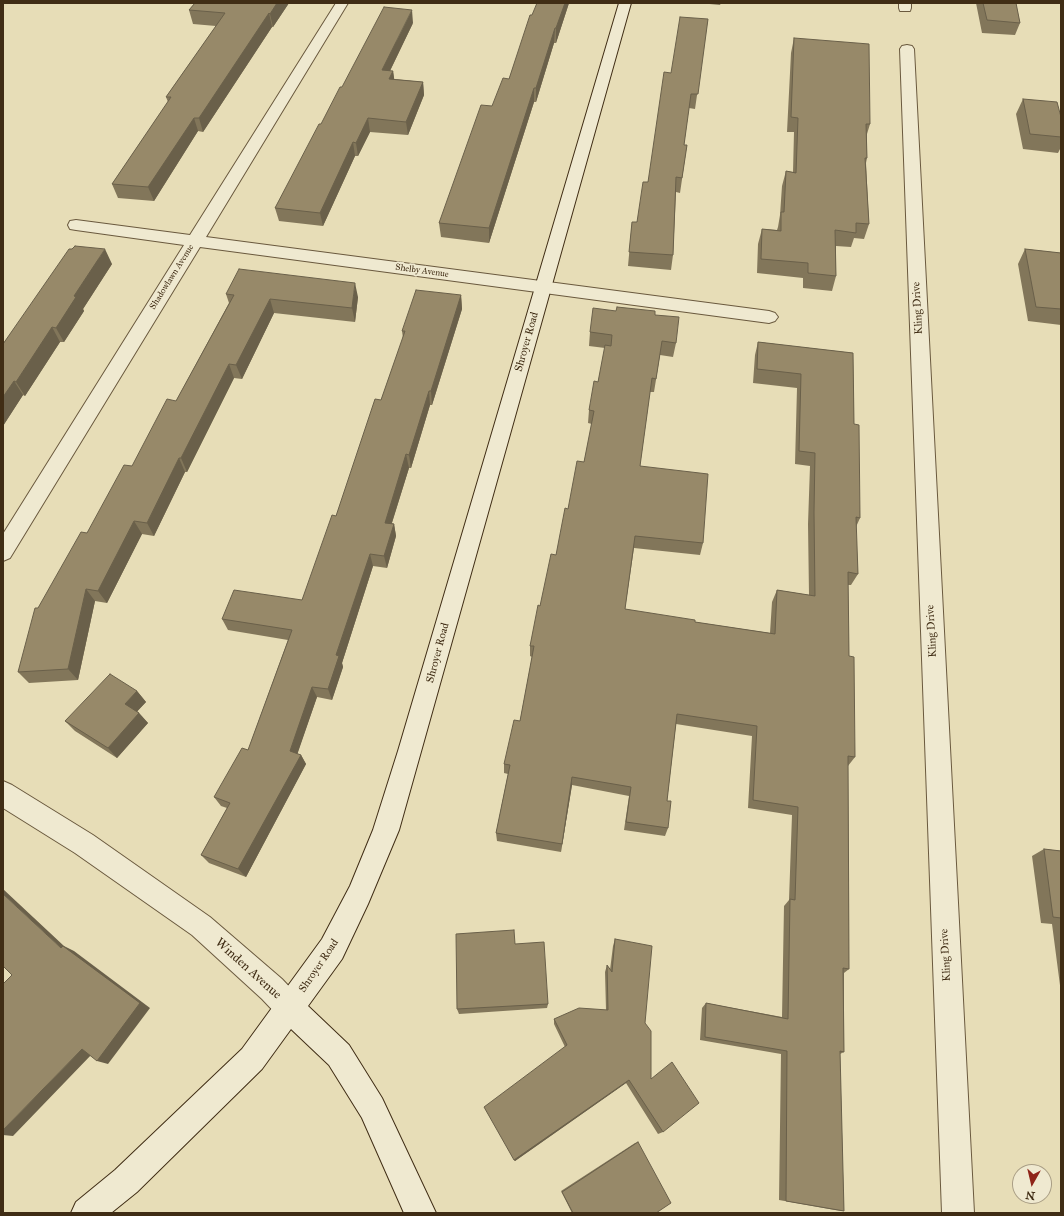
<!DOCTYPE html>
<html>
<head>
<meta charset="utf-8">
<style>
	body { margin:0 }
	#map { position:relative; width:1064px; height:1216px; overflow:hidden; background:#e7ddb7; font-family:"IM FELL Great Primer",serif }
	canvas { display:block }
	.frame { position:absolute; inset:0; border:4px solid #402d15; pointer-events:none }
	.north { position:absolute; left:1012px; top:1164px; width:40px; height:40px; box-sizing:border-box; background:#efe9d0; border:1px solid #a99e85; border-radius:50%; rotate:188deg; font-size:11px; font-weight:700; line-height:16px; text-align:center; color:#402d15 }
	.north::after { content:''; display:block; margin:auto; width:14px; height:18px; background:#8f2418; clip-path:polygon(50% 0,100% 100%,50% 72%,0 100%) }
</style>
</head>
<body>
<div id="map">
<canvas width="1064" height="1216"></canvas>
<div class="frame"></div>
<div class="north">N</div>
</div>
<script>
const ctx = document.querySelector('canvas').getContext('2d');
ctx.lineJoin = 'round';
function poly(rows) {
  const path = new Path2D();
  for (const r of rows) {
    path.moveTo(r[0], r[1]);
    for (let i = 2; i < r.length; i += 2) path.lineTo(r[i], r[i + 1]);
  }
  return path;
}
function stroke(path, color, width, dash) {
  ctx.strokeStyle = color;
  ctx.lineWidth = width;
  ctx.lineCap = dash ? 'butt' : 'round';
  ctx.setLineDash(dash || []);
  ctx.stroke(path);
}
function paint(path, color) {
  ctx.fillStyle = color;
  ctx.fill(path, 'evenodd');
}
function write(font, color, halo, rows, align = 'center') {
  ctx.font = font + ' "IM FELL Great Primer",serif';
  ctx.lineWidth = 4;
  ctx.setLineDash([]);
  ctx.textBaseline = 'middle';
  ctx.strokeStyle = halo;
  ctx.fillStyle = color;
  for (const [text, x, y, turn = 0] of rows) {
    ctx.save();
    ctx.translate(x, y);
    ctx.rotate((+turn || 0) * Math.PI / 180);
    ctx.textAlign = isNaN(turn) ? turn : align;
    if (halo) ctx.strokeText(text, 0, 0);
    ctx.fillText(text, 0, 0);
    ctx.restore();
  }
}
const street = poly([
	[336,3,348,3,206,237,769,311,775,313,778,317,775,321,769,323,200,247,10,558,3,561,3,534,184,245,76,230,70,229,68,225,70,221,76,220,190,235,336,3],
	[899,3,911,3,911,8,910,11,900,11,899,8,899,3],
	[907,45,912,46,914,49,974,1213,942,1213,900,49,902,46,907,45],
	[3,781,12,785,93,835,210,917,282,979,300,998,304,1008,300,1018,290,1022,280,1018,262,999,192,935,75,853,3,808,3,781]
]);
const secondary = poly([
	[619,3,631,3,399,830,368,904,342,959,308,1006,349,1045,382,1098,436,1213,404,1213,362,1118,329,1065,291,1029,262,1069,137,1192,111,1213,71,1213,76,1202,115,1170,242,1049,322,939,350,886,373,830,398,751,619,3]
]);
stroke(street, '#6a593e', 2);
stroke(secondary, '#402d15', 2);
paint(street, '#efe9d0');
paint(secondary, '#efe9d0');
paint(poly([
	[195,3,289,3,273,27,272,27,203,132,198,131,154,201,118,198,112,184,168,102,166,97,216,26,193,24,189,10],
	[569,3,556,43,554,43,536,102,534,102,489,243,441,237,439,223,492,106,509,79,532,15],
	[699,3,721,3,720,5],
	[976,3,1016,3,1020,23,1015,35,982,33],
	[708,19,695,109,689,108,684,145,687,145,680,193,676,192,673,255,671,270,628,266,632,222,637,222,648,182,671,73],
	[413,23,390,71,393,71,394,79,423,82,424,95,408,135,370,132,358,156,355,156,323,226,279,221,275,208,321,124],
	[794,38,870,124,867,134,867,158,866,163,869,224,864,239,854,238,851,247,836,246,836,276,832,291,803,288,803,278,757,273,758,244,762,229,777,230,778,227,780,215,782,186,786,171,793,172,794,132,787,132,791,53],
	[1023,99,1061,117,1061,147,1058,153,1023,149,1016,114],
	[72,249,112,264,83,309,84,311,64,342,60,342,25,396,23,395,3,426,3,344],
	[1025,249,1061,253,1061,325,1028,321,1018,264],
	[226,294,358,297,355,322,274,313,242,379,234,378,187,472,185,472,154,536,142,534,107,603,95,601,78,680,29,683,18,672,38,608,87,533,176,401,229,303],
	[461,295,462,309,432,405,430,405,411,468,409,468,392,523,394,524,396,536,387,568,373,566,342,663,343,667,332,700,317,697,297,754,301,755,306,764,246,877,209,863,201,855,227,808,221,806,214,797,248,750,288,640,228,630,222,619,302,600,336,516,381,400,403,338,402,331],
	[655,315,676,343,673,357,660,355,654,392,650,392,640,466,703,543,700,555,634,548,625,609,695,622,770,633,772,602,777,590,809,595,808,524,810,466,795,464,797,388,753,383,755,355,758,342,853,353,854,424,860,518,856,527,858,574,851,585,848,585,849,656,855,757,848,766,849,969,844,973,844,1052,840,1054,844,1211,835,1210,779,1200,781,1054,700,1040,702,1008,706,1003,782,1017,784,906,789,900,792,815,748,808,752,736,676,724,667,801,668,828,665,836,624,830,629,796,572,785,561,852,497,841,496,833,508,774,504,773,504,764,520,721,532,657,530,656,530,646,540,606,556,555,568,509,584,462,592,424,588,423,589,410,598,382,605,348,589,346,590,332],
	[137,691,146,702,137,711,139,713,148,723,117,758,75,731,65,721],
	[1044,849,1061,851,1061,993,1052,924,1041,923,1032,856],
	[615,939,645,1023,651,1079,663,1132,658,1134,626,1083,515,1161,514,1160,565,1047,554,1024,554,1019,606,1010,605,972,607,965,610,970,613,946],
	[515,944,548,1004,547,1008,459,1014,457,1009],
	[638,1142,656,1213,572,1213,561,1191,635,1143]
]), '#82765a');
paint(poly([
	[277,3,289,3,273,27,270,14],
	[565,3,569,3,556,43,556,28],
	[412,10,413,23,384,83,382,70],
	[269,13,272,27,203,132,199,118],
	[555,28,554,43,536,102,536,88],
	[393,71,395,84,389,79],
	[423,82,424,95,408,135,406,122],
	[534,88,534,102,489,243,489,228],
	[194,118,198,131,154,201,148,187],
	[368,118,370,132,358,156,356,143],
	[353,142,355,156,323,226,320,213],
	[105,249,112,264,83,309,84,311,64,342,56,328,74,296],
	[355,283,358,297,355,322,352,308],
	[461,295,462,309,432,405,431,391],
	[270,299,274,313,242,379,236,365],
	[52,327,60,342,25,396,16,382],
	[229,364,234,378,187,472,181,458],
	[14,381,23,395,3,426,3,397],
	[429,391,430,405,411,468,409,455],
	[406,454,409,468,388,535,385,523],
	[179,458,185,472,154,536,147,523],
	[134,521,142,534,107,603,98,591],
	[394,524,396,536,387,568,384,556],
	[370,554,373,566,342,663,343,667,332,700,328,689,336,655],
	[86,589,95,601,78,680,68,669],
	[312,687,317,697,295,761,290,751],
	[137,691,146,702,134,715,125,704],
	[139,713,148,723,117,758,108,748],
	[301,755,306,764,246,877,238,869],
	[572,777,572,785,561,852,562,844],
	[3,889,64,946,74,951,150,1008,108,1064,97,1061,61,948,3,894],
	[82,1049,93,1053,13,1136,3,1135,3,1130],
	[629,1080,626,1083,515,1161,514,1160]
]), '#6a604a');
const building = poly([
	[195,3,277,3,270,14,269,13,199,118,194,118,148,187,112,184,171,97,166,97,225,13,189,10,195,3],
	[537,3,565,3,556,28,555,28,536,88,534,88,489,228,439,223,481,105,492,106,503,78,509,79,530,15,532,15,537,3],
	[983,3,1016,3,1020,23,987,20,983,3],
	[384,7,412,10,382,70,393,71,389,79,423,82,406,122,368,118,356,143,353,142,320,213,275,208,319,124,321,124,340,87,342,87,384,7],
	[680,17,708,19,698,94,691,94,684,145,687,145,682,178,676,177,673,255,629,252,632,222,637,222,643,182,648,182,664,72,671,73,680,17],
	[794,38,869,44,870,124,866,124,867,158,865,158,869,224,856,223,856,233,835,230,836,276,808,273,808,263,761,259,762,229,781,231,781,212,784,212,786,171,796,173,798,118,791,117,794,38],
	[1023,99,1057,102,1061,117,1061,137,1030,134,1023,99],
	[75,246,105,249,74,296,76,297,56,328,52,327,16,382,14,381,3,397,3,344,69,249,72,249,75,246],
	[1025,249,1061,253,1061,309,1036,307,1025,249],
	[239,269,355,283,352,308,270,299,236,365,229,364,181,458,179,458,147,523,134,521,98,591,86,589,68,669,18,672,35,608,38,608,81,532,87,533,124,465,132,466,167,399,176,401,234,295,226,294,239,269],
	[416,290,461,295,431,391,429,391,409,455,406,454,385,523,394,524,384,556,370,554,336,655,339,656,328,689,312,687,290,751,301,755,238,869,201,855,230,803,214,797,242,748,248,750,292,630,222,619,234,590,302,600,332,515,336,516,375,399,381,400,405,331,402,331,416,290],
	[617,307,655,311,655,315,679,317,676,343,662,341,656,379,652,378,640,466,708,474,703,543,635,536,625,609,695,620,695,622,775,634,777,590,815,596,814,512,815,453,799,451,801,374,757,369,758,342,853,353,854,424,859,425,860,518,856,517,858,574,848,572,849,656,854,657,855,757,848,756,849,969,843,968,844,1052,840,1051,844,1211,786,1201,787,1051,705,1037,706,1003,788,1019,790,899,795,900,798,807,753,800,757,726,677,714,667,801,671,801,668,828,626,822,631,787,572,777,562,844,496,833,510,765,504,764,514,720,520,721,534,646,530,646,538,605,540,606,551,554,556,555,565,508,568,509,577,461,584,462,594,411,589,410,594,381,598,382,605,345,611,346,612,335,590,332,593,308,616,311,617,307],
	[110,674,137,691,125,704,139,713,108,748,65,721,110,674],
	[1044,849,1061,851,1061,918,1053,917,1044,849],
	[3,894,61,948,63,946,140,1003,97,1061,82,1049,3,1130,3,984,12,975,3,966,3,894],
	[514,930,515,944,544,942,548,1004,457,1009,456,934,514,930],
	[615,939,652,946,645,1023,651,1031,651,1079,672,1062,699,1103,663,1132,629,1080,514,1160,484,1107,567,1045,554,1019,579,1008,608,1010,607,965,612,972,615,939],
	[638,1142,671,1203,656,1213,573,1213,562,1192,638,1142]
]);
paint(building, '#978969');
stroke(building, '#6a604a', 1);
write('9px', '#402d15', '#efe9d0', [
	["Shelby Avenue",422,271,8],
	["Shadowlawn Avenue",172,277,-58]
]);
write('11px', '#402d15', '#efe9d0', [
	["Kling Drive",918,308,-93],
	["Shroyer Road",527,342,-74],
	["Kling Drive",932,631,-93],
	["Shroyer Road",438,653,-75],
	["Kling Drive",946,955,-93],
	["Shroyer Road",319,966,-56]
]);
write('13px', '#402d15', '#efe9d0', [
	["Winden Avenue",248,969,42]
]);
</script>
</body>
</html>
